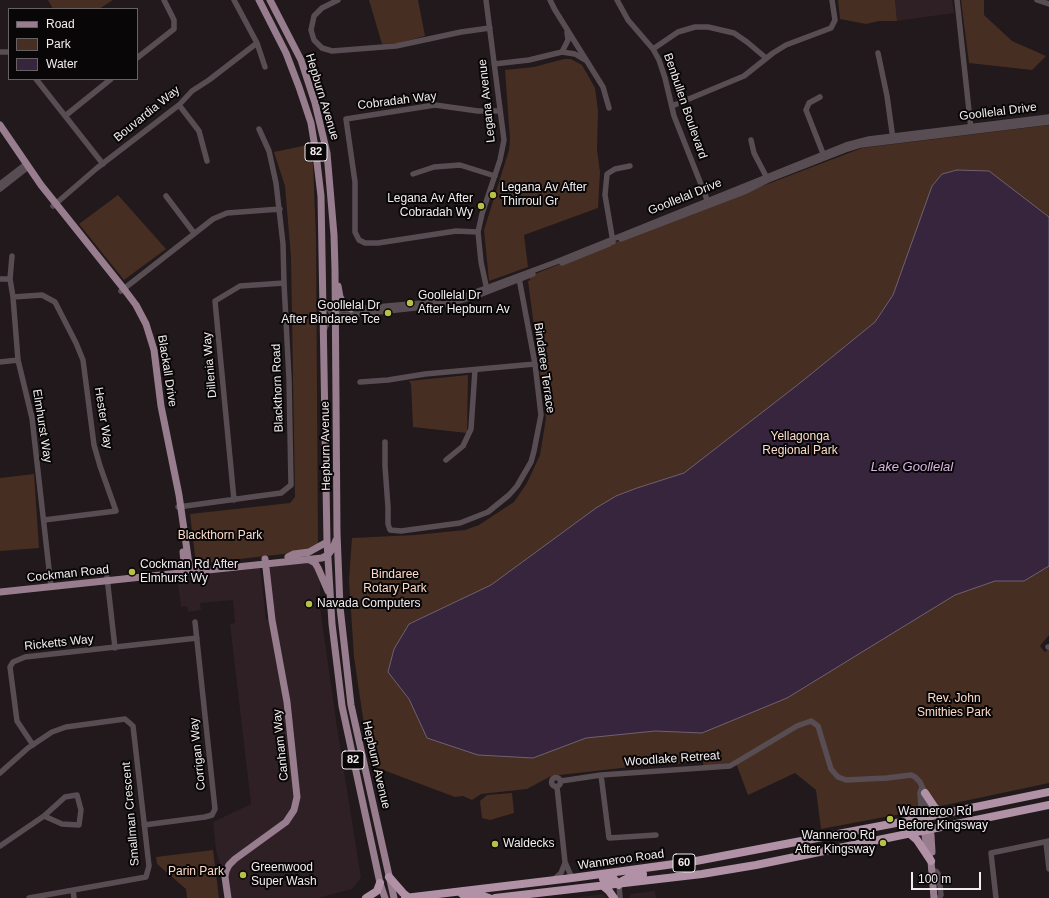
<!DOCTYPE html>
<html>
<head>
<meta charset="utf-8">
<style>
	body { margin:0 }
	#map { position:relative; width:1049px; height:898px; overflow:hidden; background:#21191b; font-family:Helvetica,sans-serif }
	canvas { display:block }
	.legend { position:absolute; left:8px; top:8px; width:130px; height:72px; box-sizing:border-box; background:#080606; border:1px solid #666263; margin:0; padding:5px 7px; list-style:none; font-size:12px; color:#f3edef }
	.legend li { display:flex; align-items:center; gap:8px; height:20px }
	.legend b { width:20px; border:1px solid #666263 }
	.scale { position:absolute; left:911px; top:872px; width:70px; height:18px; box-sizing:border-box; border:2px solid #f3edef; border-top:0; padding-left:5px; font-size:12px; line-height:14px; white-space:nowrap; color:#f3edef; -webkit-text-stroke:3px #080606; paint-order:stroke }
</style>
</head>
<body>
<div id="map">
<canvas width="1049" height="898"></canvas>
<ul class="legend">
<li><b style="height:5px;background:#977d8e"></b>Road</li>
<li><b style="height:11px;background:#472e22"></b>Park</li>
<li><b style="height:11px;background:#36253c"></b>Water</li>
</ul>
<div class="scale">100 m</div>
</div>
<script>
const ctx = document.querySelector('canvas').getContext('2d');
ctx.lineJoin = 'round';
function paint(path, color) {
  ctx.fillStyle = color;
  ctx.fill(path, 'evenodd');
}
function poly(rows) {
  const path = new Path2D();
  for (const r of rows) {
    if (r.length === 3) {
      path.moveTo(r[0] + r[2], r[1]);
      path.arc(r[0], r[1], r[2], 0, 2 * Math.PI);
      continue;
    }
    path.moveTo(r[0], r[1]);
    for (let i = 2; i < r.length; i += 2) path.lineTo(r[i], r[i + 1]);
  }
  return path;
}
function stroke(path, color, width, dash) {
  ctx.strokeStyle = color;
  ctx.lineWidth = width;
  ctx.lineCap = dash ? 'butt' : 'round';
  ctx.setLineDash(dash || []);
  ctx.stroke(path);
}
function write(font, color, halo, rows, align = 'center') {
  ctx.font = font + ' Helvetica,sans-serif';
  ctx.lineWidth = 4;
  ctx.setLineDash([]);
  ctx.textBaseline = 'middle';
  ctx.strokeStyle = halo;
  ctx.fillStyle = color;
  for (const [text, x, y, turn = 0] of rows) {
    ctx.save();
    ctx.translate(x, y);
    ctx.rotate((+turn || 0) * Math.PI / 180);
    ctx.textAlign = isNaN(turn) ? turn : align;
    if (halo) ctx.strokeText(text, 0, 0);
    ctx.fillText(text, 0, 0);
    ctx.restore();
  }
}
paint(poly([
	[895,0,952,0,954,13,897,21],
	[320,561,320,607,337,727,361,878,352,889,318,898,230,898,216,850,213,822,251,804,230,624,235,623,233,600,200,603,201,610,188,612,187,606,181,607,177,577,254,569,260,567,266,620,274,618,268,567],
	[655,891,656,898,629,898,631,894],
	[603,894,608,898,574,898]
]), '#2e2024');
paint(poly([
	[48,0,113,0,99,9,53,9],
	[369,0,418,0,425,36,399,43,382,44],
	[838,0,895,0,897,21,879,21,866,24,840,19],
	[961,0,984,0,984,15,1012,41,1046,56,1032,70,969,63],
	[564,59,571,59,582,65,595,88,598,111,597,150,600,172,598,208,524,235,528,267,489,281,484,230,509,150,510,139,505,70,534,67],
	[1049,125,1049,635,1040,646,1045,652,1049,649,1049,783,922,810,821,829,816,790,795,773,748,795,736,763,704,769,703,762,639,766,551,776,527,789,481,794,472,800,463,796,455,797,370,765,354,657,349,580,352,538,415,535,465,530,479,525,514,502,527,483,540,455,546,418,528,281,530,280,530,276,587,253,862,148],
	[308,145,313,165,316,237,318,550,196,564,190,514,290,503,295,497,291,257,285,186,274,152],
	[118,195,166,249,124,280,79,224],
	[468,375,467,433,413,427,411,384,409,381],
	[34,474,39,548,0,551,0,478],
	[512,793,514,813,490,820,482,818,480,801,487,795],
	[213,850,219,898,187,898,186,889,157,864,156,857]
]), '#472e22');
const water = poly([
	[957,170,989,171,1049,217,1049,566,1024,581,995,581,955,595,787,698,702,733,655,731,586,738,533,758,478,755,427,738,409,699,388,672,394,649,409,624,491,585,596,508,616,496,637,488,684,473,800,383,875,322,893,295,932,186,942,174,957,170]
]);
paint(water, '#36253c');
stroke(water, '#6f6172', 1);
stroke(poly([
	[338,0,322,8,314,16,311,30,314,40,322,48,332,51,396,46,461,32,490,28],
	[486,0,504,140,500,160,482,214,478,232,481,262,487,290],
	[550,0,555,10,603,87,609,108],
	[617,0,628,20,653,49,659,60,665,78,674,116,708,202],
	[957,0,971,129],
	[1037,0,1049,4],
	[257,43,265,67],
	[653,49,678,32,695,27,708,27,734,33,747,42,766,58],
	[0,52,9,52],
	[562,52,568,40,567,32],
	[878,53,887,96,893,139],
	[137,58,174,29,174,20,164,0],
	[494,64,529,60,562,52,575,54,585,60],
	[36,79,103,164],
	[820,97,809,103,806,110,824,156],
	[179,105,199,131,207,161],
	[672,106,744,76,773,53,786,45,831,28,835,20,832,0],
	[65,116,111,79],
	[751,140,754,153,768,180],
	[413,174,434,167,460,165,495,176],
	[0,184,26,164],
	[0,189,28,167],
	[166,196,194,233],
	[53,206,97,168,179,105,192,91,209,80,257,43,234,0],
	[478,232,456,231,378,243,365,243,359,240,355,232,355,182,346,119,435,105,478,111,500,111],
	[621,239,744,192,768,180,845,150,861,145,1049,122],
	[613,242,605,195,607,174,615,169,630,166],
	[562,263,609,244],
	[0,279,10,279,13,297,18,360,32,418,51,587],
	[10,279,12,256],
	[121,291,213,219,227,213,280,209],
	[13,297,42,295,55,302,76,343,83,360,94,445,100,466,116,511,44,520],
	[324,301,331,312,341,316,443,305,474,297,533,274],
	[324,330,330,317,341,310,445,301,459,298,486,288,556,262,846,145,869,139,1049,117],
	[0,362,18,360],
	[360,382,388,380,425,374,535,364],
	[385,442,385,466,388,507,388,524,390,530,401,531,460,523,488,512,509,495,517,486,531,462,534,451,541,415,535,364,519,278],
	[446,460,463,446,471,429,475,370],
	[234,500,215,301,240,286,284,283],
	[178,507,281,493,291,485,289,379,284,283,283,244,276,183,269,151,259,129],
	[107,577,115,648],
	[1048,647,1049,647],
	[33,745,17,721,10,667,13,662,25,657,197,638],
	[0,773,28,748,52,732,66,727,125,719,133,726,149,866,146,877,29,898],
	[601,775,609,838,656,835],
	[556,782,4.5],
	[561,781,601,775,730,766,797,726,811,721,818,726,831,769,838,777,846,780,887,778,911,775,915,777,920,782,925,793,927,817],
	[557,787,565,862,572,878],
	[922,787,920,793,922,818],
	[144,825,205,817,212,815,215,809,195,622],
	[1046,842,1049,869],
	[0,846,44,816,65,797,77,795,81,810,79,825,62,824,44,816],
	[931,869,937,872,939,876,941,895,939,898],
	[553,880,561,873,565,863],
	[619,885,620,898],
	[73,890,74,898],
	[996,898,991,853,1049,841]
]), '#594d54', 5.5);
stroke(poly([
	[259,0,286,53,299,87,311,123,316,154,321,196,327,542,332,624,342,706,380,883,385,898],
	[270,0,301,60,315,103,327,153,334,235,335,270,337,533,340,607,351,705,394,898],
	[0,125,41,185,124,289,136,305,146,324,154,350,161,406,179,495,190,571],
	[338,286,340,297,344,304,351,309],
	[183,552,185,572],
	[288,557,294,554,309,552,327,542],
	[308,559,315,563,318,568,328,591],
	[0,592,322,558,328,555,333,548,336,540],
	[927,817,931,835,932,852],
	[922,818,928,853,931,861,934,898],
	[228,898,225,877,226,871,229,865,235,859,286,822,294,810,297,797,287,702,272,620,265,559]
]), '#977d8e', 7);
stroke(poly([
	[925,793,935,808,943,814],
	[909,833,917,840,931,861],
	[389,877,403,893,408,897],
	[603,879,614,879,619,885,622,881,630,877,643,874],
	[603,886,609,891,614,898],
	[463,891,462,894,465,896,480,895,489,898],
	[366,898,377,891,380,883],
	[405,898,572,878,696,861,917,819,1049,792],
	[495,898,702,874,756,865,1049,805]
]), '#b091a5', 8);
for (const [x, y, r, color] of [
	[493,195,4,"#b7c148"],
	[481,206,4,"#b7c148"],
	[410,303,4,"#b7c148"],
	[388,313,4,"#b7c148"],
	[132,572,4,"#b7c148"],
	[309,604,4,"#b7c148"],
	[890,819,4,"#b7c148"],
	[883,843,4,"#b7c148"],
	[495,844,4,"#b7c148"],
	[243,875,4,"#b7c148"]
]) {
  const dot = new Path2D();
  dot.arc(x, y, r, 0, 2 * Math.PI);
  ctx.fillStyle = color;
  ctx.fill(dot);
  stroke(dot, '#080606', 1.5);
}
for (const [x, y, w] of [
	[316,152,22],
	[353,760,22],
	[684,863,22]
]) {
  const box = new Path2D();
  box.roundRect(x - w / 2, y - 9, w, 18, 3);
  ctx.fillStyle = '#080606';
  ctx.fill(box);
  stroke(box, '#f3edef', 1);
}
write('bold 11px', '#f3edef', null, [
	["82",316,152],
	["82",353,760],
	["60",684,863]
]);
write('12px', '#f3edef', '#080606', [
	["Hepburn Avenue",322,97,73],
	["Cobradah Way",397,101,-7],
	["Legana Avenue",487,101,-96],
	["Benbullen Boulevard",685,106,71],
	["Goollelal Drive",998,112,-7],
	["Bouvardia Way",147,114,-39],
	["Goollelal Drive",685,197,-22],
	["Dillenia Way",210,365,-95],
	["Bindaree Terrace",544,368,82],
	["Blackall Drive",167,371,81],
	["Blackthorn Road",278,388,-92],
	["Hester Way",103,418,81],
	["Elmhurst Way",42,426,81],
	["Hepburn Avenue",326,446,-91],
	["Cockman Road",68,574,-6],
	["Ricketts Way",59,643,-6],
	["Canham Way",281,745,-96],
	["Corrigan Way",198,754,-96],
	["Woodlake Retreat",672,759,-4],
	["Hepburn Avenue",376,765,77],
	["Smallman Crescent",131,814,-95],
	["Wanneroo Road",621,860,-8]
]);
write('12px', '#f3edef', '#080606', [
	["Legana Av After",501,188],
	["Thirroul Gr",501,202],
	["Legana Av After",473,199,"right"],
	["Cobradah Wy",473,213,"right"],
	["Goollelal Dr",418,296],
	["After Hepburn Av",418,310],
	["Goollelal Dr",380,306,"right"],
	["After Bindaree Tce",380,320,"right"],
	["Cockman Rd After",140,565],
	["Elmhurst Wy",140,579],
	["Navada Computers",317,604],
	["Wanneroo Rd",898,812],
	["Before Kingsway",898,826],
	["Wanneroo Rd",875,836,"right"],
	["After Kingsway",875,850,"right"],
	["Waldecks",503,844],
	["Greenwood",251,868],
	["Super Wash",251,882]
], 'left');
write('12px', '#fddac9', '#080606', [
	["Yellagonga",800,437],
	["Regional Park",800,451],
	["Blackthorn Park",220,536],
	["Bindaree",395,575],
	["Rotary Park",395,589],
	["Rev. John",954,699],
	["Smithies Park",954,713],
	["Parin Park",196,872]
]);
write('italic 13px', '#d7b3e3', '#080606', [
	["Lake Goollelal",912,467]
]);
</script>
</body>
</html>
